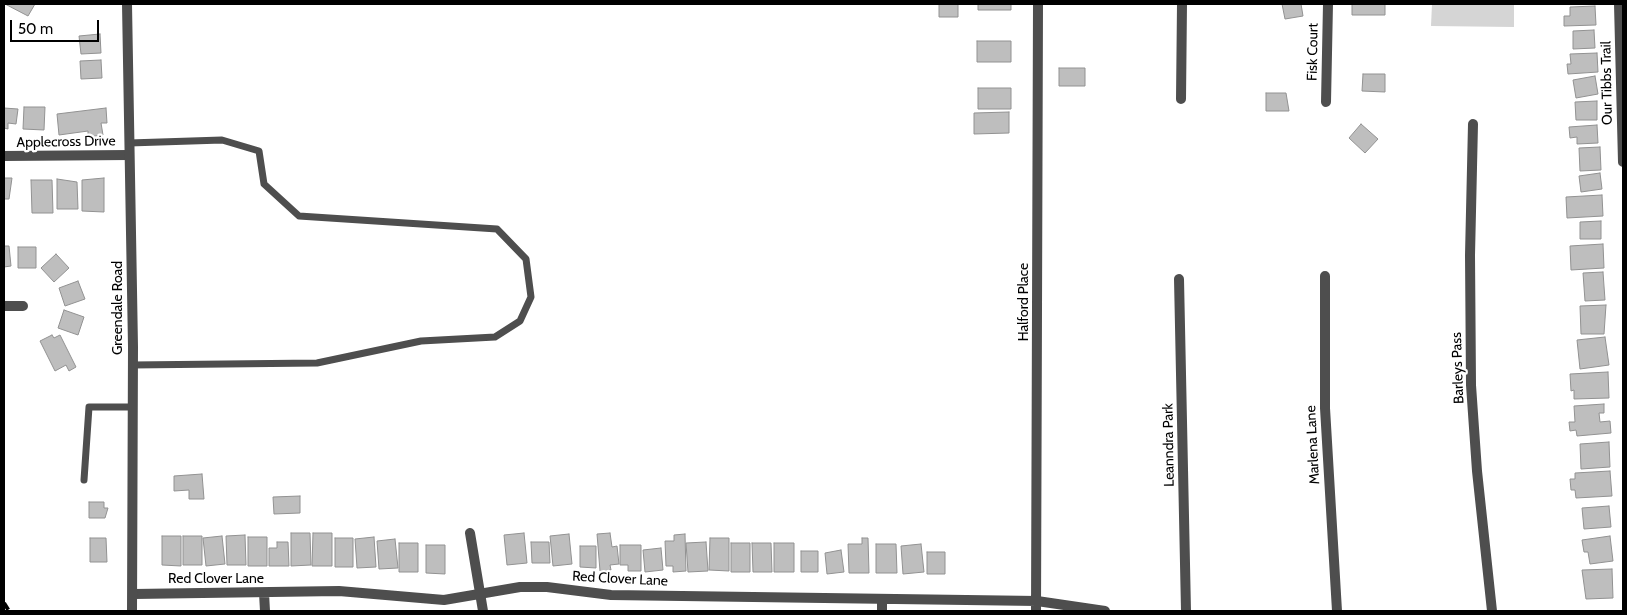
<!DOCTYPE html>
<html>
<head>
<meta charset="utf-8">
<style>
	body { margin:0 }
	#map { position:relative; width:1627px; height:615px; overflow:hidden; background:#fff; font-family:Cabin,sans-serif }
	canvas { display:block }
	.frame { position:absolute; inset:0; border:5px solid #000; pointer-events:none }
	.scale { position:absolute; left:10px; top:20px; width:89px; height:22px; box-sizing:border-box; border:2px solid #000; border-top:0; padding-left:6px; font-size:15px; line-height:18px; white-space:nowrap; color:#000; -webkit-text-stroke:4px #fff; paint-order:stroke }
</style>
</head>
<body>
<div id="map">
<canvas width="1627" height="615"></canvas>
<div class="frame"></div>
<div class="scale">50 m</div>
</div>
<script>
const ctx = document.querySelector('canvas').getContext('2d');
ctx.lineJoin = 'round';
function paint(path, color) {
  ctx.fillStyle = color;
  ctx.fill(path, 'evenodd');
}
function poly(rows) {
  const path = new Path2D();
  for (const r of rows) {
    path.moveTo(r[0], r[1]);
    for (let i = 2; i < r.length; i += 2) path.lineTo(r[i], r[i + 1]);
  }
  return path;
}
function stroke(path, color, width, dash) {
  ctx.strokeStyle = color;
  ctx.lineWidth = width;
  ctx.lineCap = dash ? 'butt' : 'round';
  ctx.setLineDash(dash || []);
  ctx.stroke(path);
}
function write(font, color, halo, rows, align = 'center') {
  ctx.font = font + ' Cabin,sans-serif';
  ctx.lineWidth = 4.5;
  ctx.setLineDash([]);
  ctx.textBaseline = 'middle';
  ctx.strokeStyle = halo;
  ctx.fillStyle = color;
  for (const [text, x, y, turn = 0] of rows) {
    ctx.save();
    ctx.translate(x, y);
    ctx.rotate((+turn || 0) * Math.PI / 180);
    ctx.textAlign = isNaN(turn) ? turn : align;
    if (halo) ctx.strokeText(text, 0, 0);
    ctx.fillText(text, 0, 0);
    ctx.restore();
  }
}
paint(poly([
	[1432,4,1514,4,1514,27,1431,26]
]), '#d5d5d5');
const building = poly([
	[5,4,35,4,28,16,5,4],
	[939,4,958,4,958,17,939,17,939,4],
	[978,4,1011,4,1011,10,978,10,978,4],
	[1282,4,1301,4,1303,16,1285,19,1282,4],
	[1352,4,1385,4,1385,15,1352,15,1352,4],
	[1595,6,1596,25,1564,26,1564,16,1570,16,1570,7,1595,6],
	[1594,30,1595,48,1573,49,1573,31,1594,30],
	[100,34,101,53,81,54,79,36,100,34],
	[977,41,1011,41,1011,62,977,62,977,41],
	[1597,53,1598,72,1568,74,1567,64,1571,64,1570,54,1597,53],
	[101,60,102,78,81,79,80,61,101,60],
	[1059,68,1085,68,1085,86,1059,86,1059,68],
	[1363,74,1385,74,1385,92,1362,91,1363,74],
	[1595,76,1598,94,1576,98,1573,80,1595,76],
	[978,88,1011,88,1011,109,978,109,978,88],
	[1266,93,1286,93,1289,111,1266,111,1266,93],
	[1597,101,1597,120,1576,120,1575,102,1597,101],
	[24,107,45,107,44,130,23,129,24,107],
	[4,108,18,109,16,124,8,123,8,129,4,128,4,108],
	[106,108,107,123,101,123,103,135,88,137,88,131,59,135,57,114,106,108],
	[1009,112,1009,133,974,134,974,113,1009,112],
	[1361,124,1378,139,1365,153,1349,138,1361,124],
	[1597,125,1598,143,1577,144,1577,137,1570,138,1569,127,1597,125],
	[1600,147,1601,170,1580,171,1579,148,1600,147],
	[1600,173,1602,189,1581,192,1579,176,1600,173],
	[4,178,12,178,9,199,4,199,4,178],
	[104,178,104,212,82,211,82,180,104,178],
	[57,179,77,182,78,209,57,209,57,179],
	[31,180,52,180,53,213,32,213,31,180],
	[1602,195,1603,216,1567,218,1566,197,1602,195],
	[1601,221,1601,239,1580,239,1580,222,1601,221],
	[1603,244,1604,268,1571,270,1570,246,1603,244],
	[4,246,9,246,11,266,4,267,4,246],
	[18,247,36,247,36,268,18,268,18,247],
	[56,254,69,268,54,282,41,268,56,254],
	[1603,272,1605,300,1585,301,1583,273,1603,272],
	[78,281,85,299,65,306,59,288,78,281],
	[1606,305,1604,334,1581,334,1580,306,1606,305],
	[64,310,84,317,78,335,58,328,64,310],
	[52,335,54,338,60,335,76,367,69,371,66,365,55,371,40,341,52,335],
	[1605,337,1609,365,1580,369,1577,340,1605,337],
	[1608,372,1609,398,1574,399,1574,390,1571,391,1570,374,1608,372],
	[1604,404,1604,413,1599,413,1600,422,1610,421,1611,433,1577,436,1576,430,1570,431,1569,422,1575,422,1574,406,1604,404],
	[1609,442,1610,467,1581,469,1580,444,1609,442],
	[1610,471,1612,496,1576,498,1575,490,1571,490,1570,479,1575,479,1575,473,1610,471],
	[202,474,204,499,189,499,189,490,174,491,174,476,202,474],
	[300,496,300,513,274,514,273,497,300,496],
	[89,502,104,502,104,508,108,508,105,518,89,518,89,502],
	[1609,506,1611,527,1584,529,1582,508,1609,506],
	[291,533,310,533,311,565,291,566,291,533],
	[313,533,332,533,332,566,312,566,313,533],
	[524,533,527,563,507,565,504,535,524,533],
	[610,533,612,547,617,546,619,564,610,565,611,570,600,571,597,534,610,533],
	[569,534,572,564,553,566,550,536,569,534],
	[685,534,686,571,673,572,673,566,666,566,665,541,674,541,674,535,685,534],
	[245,535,246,565,227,565,226,536,245,535],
	[162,536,181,536,181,566,162,565,162,536],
	[183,536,202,536,202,565,183,565,183,536],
	[222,536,225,564,206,566,203,538,222,536],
	[1610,536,1613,561,1590,564,1588,552,1584,552,1582,540,1610,536],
	[248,537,267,537,267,566,248,566,248,537],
	[374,537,376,567,357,568,355,539,374,537],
	[90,538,106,538,107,562,90,562,90,538],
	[335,538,353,538,353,567,335,567,335,538],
	[710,538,729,538,729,571,709,570,710,538],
	[862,538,868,538,869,573,849,573,848,544,862,544,862,538],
	[395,539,398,568,379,569,377,541,395,539],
	[277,542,288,542,289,566,269,566,269,548,277,548,277,542],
	[531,542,549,542,550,563,532,563,531,542],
	[706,542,708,571,688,572,686,543,706,542],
	[399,543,418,543,418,572,399,572,399,543],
	[731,543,750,543,750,572,731,572,731,543],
	[752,543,771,543,772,572,753,572,752,543],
	[774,543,794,543,794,572,774,572,774,543],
	[876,544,896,544,897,573,876,573,876,544],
	[921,544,924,572,903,574,901,546,921,544],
	[426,545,445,545,445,574,426,573,426,545],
	[620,545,641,545,641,571,628,571,628,565,620,565,620,545],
	[580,546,596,546,596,568,580,567,580,546],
	[661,548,663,570,645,572,643,550,661,548],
	[841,550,844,572,827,574,825,553,841,550],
	[801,551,818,551,818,572,801,572,801,551],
	[927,552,945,552,945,574,927,574,927,552],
	[1612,569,1613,598,1586,599,1582,570,1612,569]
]);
paint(building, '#bebebe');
stroke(building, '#929292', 1);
stroke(poly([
	[129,143,222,140,259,151,264,184,299,216,497,229,526,259,531,297,520,321,495,337,421,341,317,363,132,365],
	[84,480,89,407,132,407]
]), '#4e4e4e', 7);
stroke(poly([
	[1619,4,1623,162],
	[1181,99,1182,4],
	[1326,102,1328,4],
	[1473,124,1470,255,1471,385,1477,471,1492,611],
	[4,156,129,155],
	[1325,276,1325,408,1337,611],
	[1179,279,1186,611],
	[4,306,23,306],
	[470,533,483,611],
	[264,593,265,611],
	[134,594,339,591,444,600,520,587,547,587,611,595,1037,601,1105,611],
	[882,611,882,599],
	[1036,611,1038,4]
]), '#4e4e4e', 10);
stroke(poly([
	[127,4,133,347,132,611]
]), '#4e4e4e', 10);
stroke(poly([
	[4,603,9,611]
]), '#000', 4, [8, 2.5, 1, 2.5]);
write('14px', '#000', '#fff', [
	["Fisk Court",1313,52,-89],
	["Our Tibbs Trail",1607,83,-91],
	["Applecross Drive",66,142,-1],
	["Halford Place",1024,302,-90],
	["Greendale Road",118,308,-90],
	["Barleys Pass",1458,368,-92],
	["Leanndra Park",1169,445,-91],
	["Marlena Lane",1313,445,-93],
	["Red Clover Lane",216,579],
	["Red Clover Lane",620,579,3]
]);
</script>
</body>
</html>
